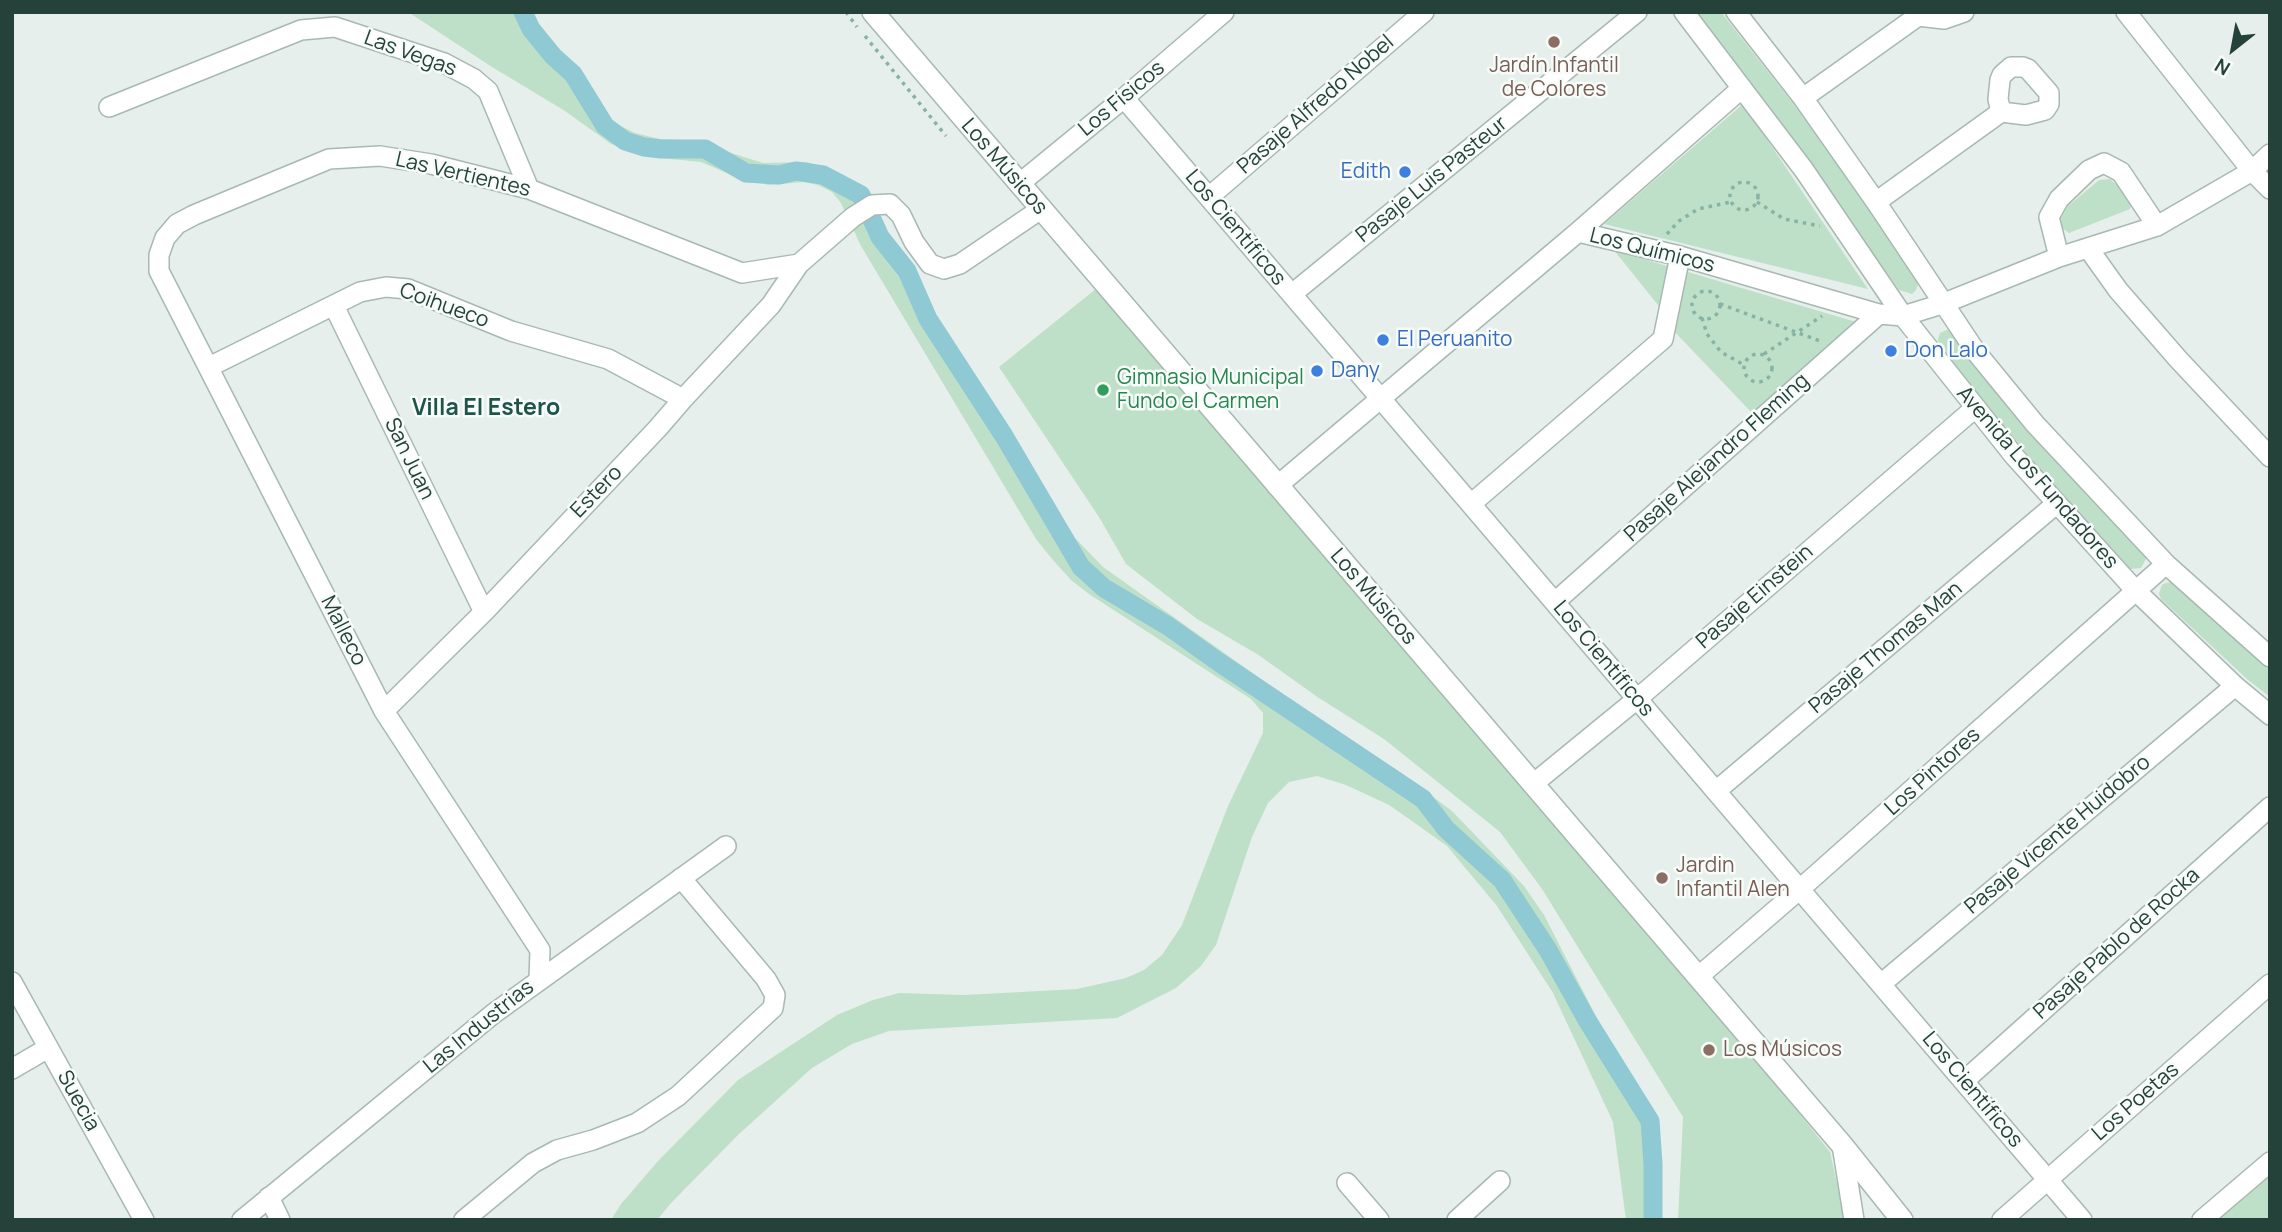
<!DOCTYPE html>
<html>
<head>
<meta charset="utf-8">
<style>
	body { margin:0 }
	#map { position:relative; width:2282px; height:1232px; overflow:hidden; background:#e6efeb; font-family:Manrope,sans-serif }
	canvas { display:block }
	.frame { position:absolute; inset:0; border:14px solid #24423a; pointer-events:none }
	.north { position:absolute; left:2198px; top:14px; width:70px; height:70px; -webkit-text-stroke:5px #f7fbf9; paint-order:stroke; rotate:211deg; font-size:19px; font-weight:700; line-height:28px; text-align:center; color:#24423a }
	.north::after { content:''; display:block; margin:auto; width:24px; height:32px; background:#24423a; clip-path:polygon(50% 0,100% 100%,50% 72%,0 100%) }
</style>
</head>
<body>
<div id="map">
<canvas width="2282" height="1232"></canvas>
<div class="frame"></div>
<div class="north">N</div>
</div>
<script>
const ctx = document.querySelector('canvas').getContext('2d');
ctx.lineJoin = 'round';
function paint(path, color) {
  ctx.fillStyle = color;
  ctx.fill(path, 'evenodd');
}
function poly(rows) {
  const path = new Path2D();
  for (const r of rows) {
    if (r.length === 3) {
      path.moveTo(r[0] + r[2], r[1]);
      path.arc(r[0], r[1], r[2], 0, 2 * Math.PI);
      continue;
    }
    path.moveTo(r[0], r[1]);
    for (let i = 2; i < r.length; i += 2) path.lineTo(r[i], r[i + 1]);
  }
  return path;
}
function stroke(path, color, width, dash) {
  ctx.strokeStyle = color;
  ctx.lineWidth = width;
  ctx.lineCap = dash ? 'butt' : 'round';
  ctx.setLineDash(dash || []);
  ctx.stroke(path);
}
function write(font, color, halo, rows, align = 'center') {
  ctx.font = font + ' Manrope,sans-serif';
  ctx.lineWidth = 5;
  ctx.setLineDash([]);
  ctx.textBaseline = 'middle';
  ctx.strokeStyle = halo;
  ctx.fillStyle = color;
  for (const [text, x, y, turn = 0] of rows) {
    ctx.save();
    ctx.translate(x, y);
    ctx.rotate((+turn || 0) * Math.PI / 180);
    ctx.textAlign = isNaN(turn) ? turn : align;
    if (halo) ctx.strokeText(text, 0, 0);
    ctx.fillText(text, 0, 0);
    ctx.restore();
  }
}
paint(poly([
	[408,12,525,12,537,35,598,107,617,124,635,133,660,139,704,141,725,151,763,163,807,162,844,175,861,189,892,250,1075,538,1103,567,1333,730,1397,770,1452,811,1524,886,1544,915,1638,1098,1650,1146,1648,1220,1626,1220,1613,1122,1553,993,1497,906,1447,846,1412,821,1389,805,1346,785,1317,776,1289,782,1268,803,1252,837,1216,945,1201,966,1176,988,1117,1018,889,1031,852,1044,812,1068,738,1135,671,1203,657,1220,611,1220,621,1204,658,1161,738,1080,837,1015,873,1000,899,993,964,995,1077,989,1126,978,1144,970,1162,955,1182,925,1228,806,1263,733,1263,713,1251,699,1089,594,1071,580,1052,559,1036,539,861,246,841,203,832,192,818,185,804,182,769,185,743,180,701,162,660,158,611,144,565,111,492,67],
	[1694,12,1721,12,1810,125,1919,282,1916,290,1912,294,1899,290,1770,107],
	[1743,104,1868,289,1604,224],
	[2110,179,2133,199,2130,209,2069,233,2062,228,2061,218,2068,206,2099,180],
	[1613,249,1670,267,1662,310],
	[1688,272,1856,322,1753,414,1672,329],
	[1097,288,1696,984,1830,1152,1845,1220,1678,1220,1683,1117,1542,889,1500,832,1384,739,1319,698,1257,654,1197,619,1126,564,1099,517,999,367],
	[1949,329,2147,557,2141,568,2131,569,2125,565,2065,499,1947,359,1939,348,1938,339,1940,333],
	[2174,581,2270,667,2270,697,2248,680,2161,599,2159,594,2161,587,2163,584],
	[2270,1171,2270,1220,2217,1220]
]), '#bfe0c8');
stroke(poly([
	[523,12,531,29,553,56,573,74,605,126,625,141,644,147,661,149,705,149,746,173,779,175,796,171,823,175,861,195,880,237,907,271,928,319,1004,436,1081,567,1104,588,1168,626,1220,663,1423,799,1446,829,1502,880,1548,950,1587,1020,1650,1121,1653,1164,1653,1220]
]), '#8ec9d4', 19);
const minor = poly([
	[1684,12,1804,170,1903,316,2015,457,2136,591,2235,686,2270,715],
	[1736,12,1803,98,1876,202,1976,352,2035,424,2166,564,2270,657],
	[2126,12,2252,171,2270,189],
	[1918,16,1944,19,1964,12],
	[1124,98,2082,1220],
	[1803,98,1918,16],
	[109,107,301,30,335,27,444,63,474,79,488,91,529,189],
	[1019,184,1124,98,1224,12],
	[1209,197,1424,12],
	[1876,202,2001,112,2026,115,2045,110,2049,104,2049,93,2028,69,2023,67,2011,67,2002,75,2000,80,1998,99,2001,112],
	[1578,232,1680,256,1879,314,1903,316,1942,304,2059,257,2157,226,2252,171,2270,154],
	[2088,248,2118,290,2178,359,2270,457],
	[2059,257,2049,217,2059,199,2089,170,2104,163,2121,172,2157,226],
	[1292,294,1637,12],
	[334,306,484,612],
	[209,367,360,292,386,287,408,289,511,331,608,359,683,399],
	[1277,486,1578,232,1742,88],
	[1471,504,1663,339,1680,256],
	[1555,602,1879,314],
	[384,711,484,612,658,428,683,399,771,305,799,264,853,217,872,205,890,204,901,215,914,242,930,264,944,269,960,264,1041,209],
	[1533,784,1637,699,1975,408],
	[1716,791,2056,504],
	[1698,977,1800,889,2166,564],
	[539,979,540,950,384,711,159,271,159,255,165,238,177,224,194,215,329,159,380,156,431,164,529,189,742,273,799,264],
	[12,982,144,1220],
	[1881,984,2235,686],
	[12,1069,48,1048],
	[1964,1081,2270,807],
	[1842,1145,1854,1220],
	[1347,1183,1379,1220],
	[269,1197,280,1220],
	[242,1220,493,1014,726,846],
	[464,1220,533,1163,557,1150,593,1140,637,1123,678,1096,773,1008,775,995,766,979,681,878],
	[1457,1220,1500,1181],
	[2002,1220,2270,984],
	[2202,1220,2270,1162]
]);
const tertiary = poly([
	[873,12,1842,1145,1902,1220]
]);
stroke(minor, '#a8b8b2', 22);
stroke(tertiary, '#a8b8b2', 24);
stroke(poly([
	[846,12,857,27],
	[865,36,946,136],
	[1744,196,14],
	[1757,202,1784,219,1820,226],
	[1667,234,1679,221,1698,209,1731,202],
	[1706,305,14],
	[1720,304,1820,341],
	[1702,318,1707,334,1721,352,1744,365],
	[1764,354,1822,316],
	[1758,368,14]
]), '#86b3a5', 3.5, [3.5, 5]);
stroke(minor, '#fff', 19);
stroke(tertiary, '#fff', 21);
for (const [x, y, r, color] of [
	[1554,42,7,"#8d6e63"],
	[1405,172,7,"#3f7fe0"],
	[1383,340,7,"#3f7fe0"],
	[1891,351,7,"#3f7fe0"],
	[1317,371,7,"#3f7fe0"],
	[1103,390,7,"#2e9e5b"],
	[1662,878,7,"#8d6e63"],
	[1709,1050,7,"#8d6e63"]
]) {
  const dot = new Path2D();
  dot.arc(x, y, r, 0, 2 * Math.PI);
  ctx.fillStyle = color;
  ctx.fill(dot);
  stroke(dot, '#f7fbf9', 2.5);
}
write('21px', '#24423a', '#f7fbf9', [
	["Las Vegas",410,54,20],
	["Los Físicos",1122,99,-40],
	["Pasaje Alfredo Nobel",1316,105,-41],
	["Los Músicos",1004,167,49],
	["Las Vertientes",463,175,13],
	["Pasaje Luis Pasteur",1432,180,-39],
	["Los Científicos",1235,228,50],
	["Los Químicos",1652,251,14],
	["Coihueco",444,306,20],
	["Pasaje Alejandro Fleming",1717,458,-42],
	["San Juan",409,459,64],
	["Avenida Los Fundadores",2037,478,49],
	["Estero",597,492,-46],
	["Los Músicos",1373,597,49],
	["Pasaje Einstein",1755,597,-41],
	["Malleco",343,631,63],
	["Pasaje Thomas Man",1886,648,-40],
	["Los Científicos",1603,659,50],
	["Los Pintores",1933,772,-42],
	["Pasaje Vicente Huidobro",2058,835,-40],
	["Pasaje Pablo de Rocka",2117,944,-42],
	["Las Industrias",479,1027,-39],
	["Los Científicos",1972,1090,50],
	["Suecia",78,1101,61],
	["Los Poetas",2136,1102,-41]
]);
write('21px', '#785e54', '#f7fbf9', [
	["Jardín Infantil",1554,66,"center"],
	["de Colores",1554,90,"center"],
	["Jardin",1676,866],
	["Infantil Alen",1676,890],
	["Los Músicos",1723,1050]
], 'left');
write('21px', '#366cbe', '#f7fbf9', [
	["Edith",1391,172,"right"],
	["El Peruanito",1397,340],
	["Don Lalo",1905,351],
	["Dany",1331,371]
], 'left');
write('21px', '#27864d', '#f7fbf9', [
	["Gimnasio Municipal",1117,378],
	["Fundo el Carmen",1117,402]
], 'left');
write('bold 23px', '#1f5548', '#f7fbf9', [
	["Villa El Estero",486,409]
]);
</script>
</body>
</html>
